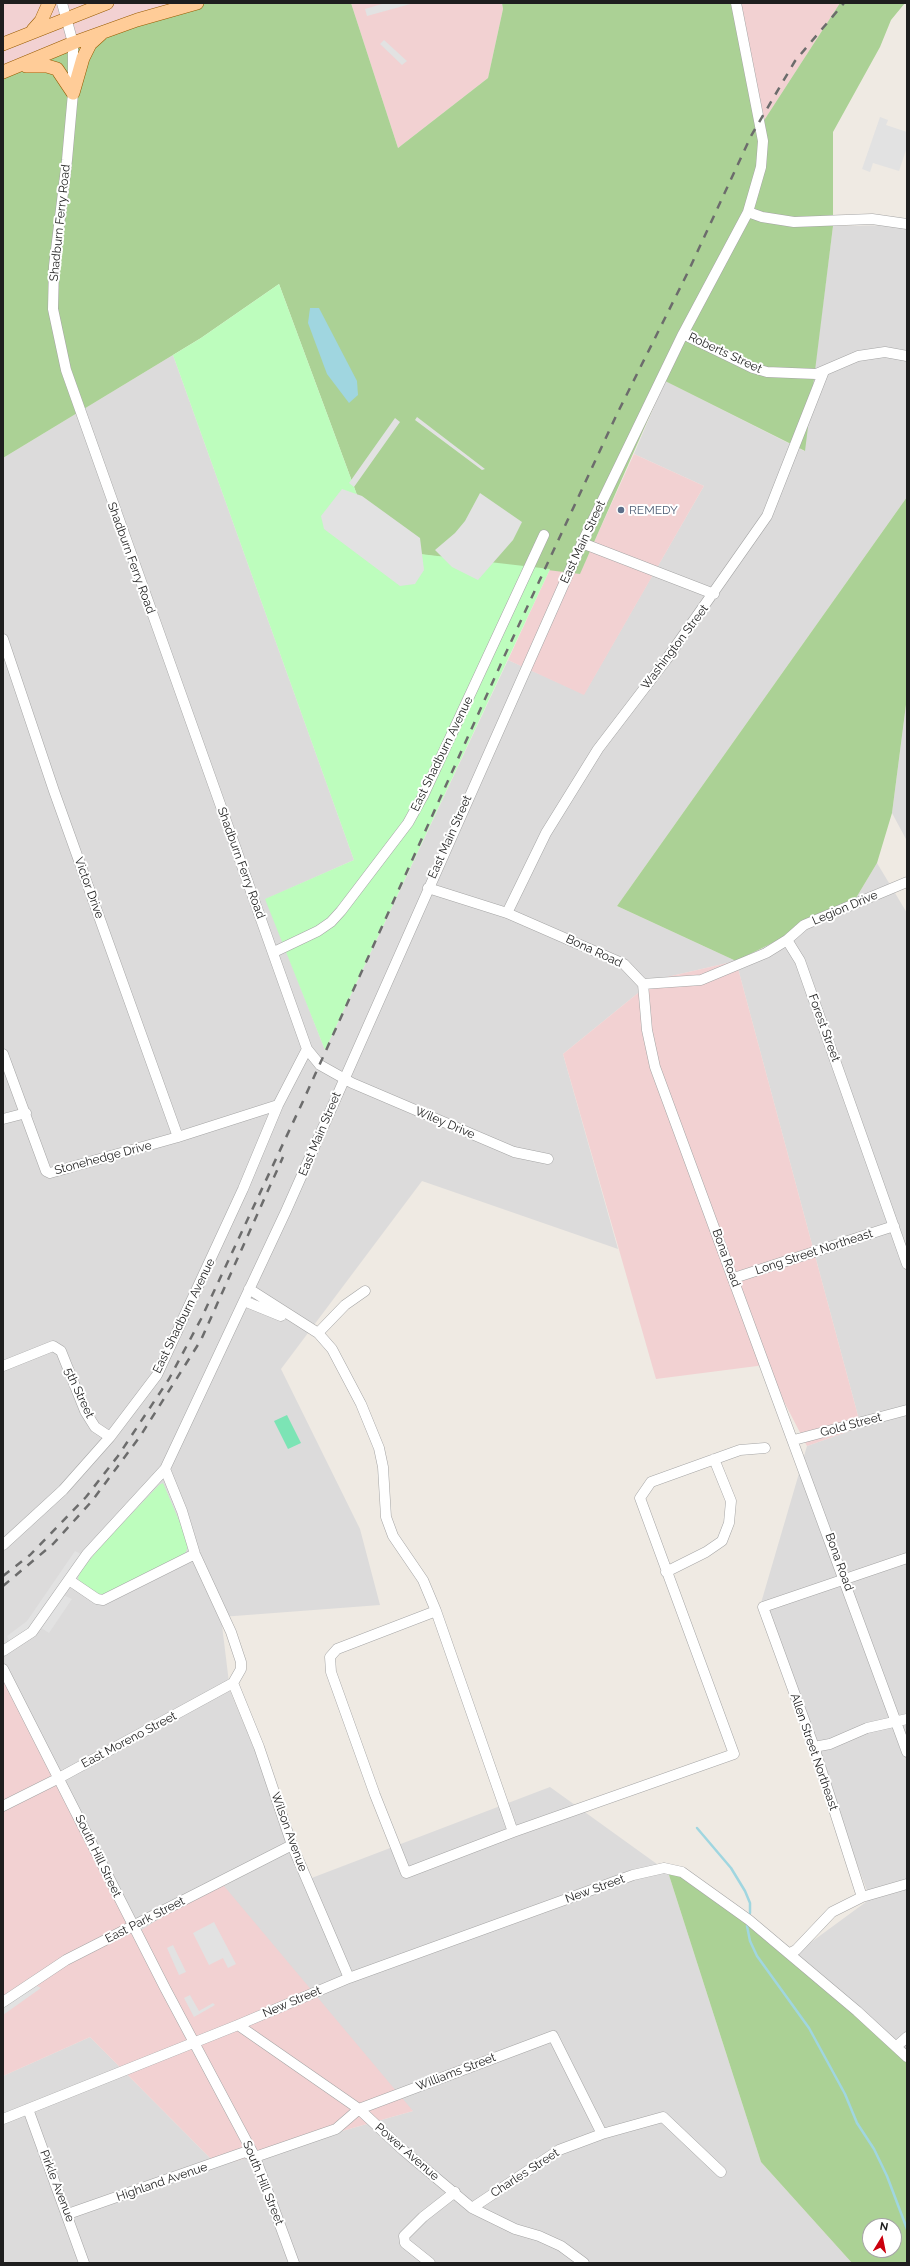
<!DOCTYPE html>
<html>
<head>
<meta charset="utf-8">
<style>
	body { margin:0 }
	#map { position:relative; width:910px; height:2266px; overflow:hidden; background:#efeae3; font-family:Raleway,sans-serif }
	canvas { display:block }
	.frame { position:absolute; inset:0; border:4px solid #1e1e1e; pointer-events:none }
	.north { position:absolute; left:862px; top:2218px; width:40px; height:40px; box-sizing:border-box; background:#fff; border:1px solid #a5a5a5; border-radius:50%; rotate:10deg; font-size:11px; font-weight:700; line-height:16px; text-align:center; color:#1e1e1e }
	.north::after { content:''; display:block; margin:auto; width:14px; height:18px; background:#cb000e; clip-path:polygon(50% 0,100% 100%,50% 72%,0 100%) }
</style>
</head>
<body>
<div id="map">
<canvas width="910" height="2266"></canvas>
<div class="frame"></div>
<div class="north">N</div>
</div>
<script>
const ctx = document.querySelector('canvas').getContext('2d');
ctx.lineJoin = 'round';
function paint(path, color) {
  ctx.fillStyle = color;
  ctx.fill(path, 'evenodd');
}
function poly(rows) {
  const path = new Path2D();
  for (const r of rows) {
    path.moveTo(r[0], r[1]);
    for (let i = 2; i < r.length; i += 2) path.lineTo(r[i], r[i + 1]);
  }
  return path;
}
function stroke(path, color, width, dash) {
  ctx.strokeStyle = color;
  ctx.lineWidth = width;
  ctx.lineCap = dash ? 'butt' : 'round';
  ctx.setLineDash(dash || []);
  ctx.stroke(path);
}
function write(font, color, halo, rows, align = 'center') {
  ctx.font = font + ' Raleway,sans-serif';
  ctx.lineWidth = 4;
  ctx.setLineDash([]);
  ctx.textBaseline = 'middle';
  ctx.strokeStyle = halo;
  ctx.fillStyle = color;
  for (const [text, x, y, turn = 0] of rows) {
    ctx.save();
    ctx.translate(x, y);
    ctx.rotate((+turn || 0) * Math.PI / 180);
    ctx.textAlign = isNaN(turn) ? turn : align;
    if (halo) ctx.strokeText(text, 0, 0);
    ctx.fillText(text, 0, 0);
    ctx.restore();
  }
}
paint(poly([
	[907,225,907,497,617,906,736,961,853,903,877,863,907,913,907,2056,795,1954,870,1899,761,1603,807,1446,861,1427,736,961,654,980,563,1054,618,1249,422,1181,281,1369,360,1529,380,1605,221,1617,230,1691,309,1879,550,1787,668,1872,761,2162,852,2263,3,2263,3,2076,90,2037,218,2166,413,2111,137,1933,3,1664,3,458,173,355,354,860,266,899,325,1050,508,660,584,694,704,486,634,454,665,381,804,451,833,226],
	[907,697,907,841,892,813]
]), '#dcdbdb');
paint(poly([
	[3,3,178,3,3,71],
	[351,3,502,3,503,9,488,78,398,148],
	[739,3,840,3,763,122],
	[634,454,704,486,584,695,508,660,550,569,580,573],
	[736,961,861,1427,807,1446,765,1365,656,1379,563,1054,654,980],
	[3,1664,137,1933,219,1880,413,2111,218,2166,90,2037,3,2076]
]), '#f2d1d2');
paint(poly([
	[178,3,351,3,398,148,488,78,503,9,502,3,739,3,763,122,840,3,905,3,891,20,880,47,833,132,833,226,805,451,665,381,580,574,377,549,279,284,201,338,3,458,3,71],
	[907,497,907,697,892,813,877,863,853,903,736,961,617,906],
	[668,1872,691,1876,907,2056,907,2263,852,2263,761,2162],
	[870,2226,894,2226,894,2250,870,2250]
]), '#abd195');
paint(poly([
	[279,284,377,549,550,569,325,1050,265,899,354,860,173,355,201,338],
	[163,1483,189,1544,184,1556,102,1597,80,1584,78,1578,81,1571,100,1547,159,1485]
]), '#bdfdbd');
paint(poly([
	[287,1415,301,1443,288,1449,274,1421]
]), '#7ce4b5');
paint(poly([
	[385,3,414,3,367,16,365,9],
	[384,40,407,61,402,65,380,44],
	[880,117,888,120,886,125,907,132,907,147,899,171,873,163,870,172,862,169],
	[417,417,485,469,482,470,415,420],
	[395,418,400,422,354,487,349,483],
	[342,489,362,496,420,538,424,570,415,584,400,586,324,529,321,516],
	[480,493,522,522,513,540,478,580,452,567,435,550,455,533,465,521],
	[75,1551,81,1554,57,1592,72,1599,49,1633,35,1624,10,1642,7,1636,27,1621],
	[214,1922,236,1964,228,1968,223,1958,209,1965,193,1933],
	[173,1945,186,1972,179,1975,167,1948],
	[35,1985,41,1988,3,2015,3,2006],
	[190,1995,199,2011,213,2003,215,2005,194,2017,184,1998]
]), '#e2e2e2');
paint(poly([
	[310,308,319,308,357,381,358,395,349,403,327,374,308,323]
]), '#a0d6e0');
stroke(poly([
	[697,1828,731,1868,745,1891,750,1903,750,1913],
	[747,1926,750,1941,757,1956,809,2028,845,2094,857,2123,874,2149,887,2176,907,2229]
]), '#a0d6e0', 2.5);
const minor = poly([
	[62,3,73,43,73,93,67,160,54,266,53,309,66,370,307,1049,320,1065,352,1083,514,1152,548,1159],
	[748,212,762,217,794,222,872,219,907,224],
	[683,334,753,368,767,372,816,374,858,356,885,352,907,356],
	[582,543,714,594],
	[3,639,54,791,178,1137],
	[428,888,507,913,624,964,643,984,647,1030,655,1067,907,1752],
	[507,913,546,833,598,749,666,660,767,516,824,371],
	[787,940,804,925,907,882],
	[274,952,318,931,331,922,341,911,408,823,424,794,544,535],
	[643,984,701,980,766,953,787,940,800,961,907,1264],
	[3,1054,46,1171,50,1173,178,1137,278,1105],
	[3,1119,26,1113],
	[734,1278,894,1226],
	[249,1289,318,1333,332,1349,361,1404,379,1448,383,1467,386,1517,393,1536,423,1580,436,1611,513,1832,734,1754,640,1498,651,1482,740,1450,765,1448],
	[244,1301,281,1316],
	[318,1333,345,1305,365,1291],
	[3,1366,53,1346,61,1351,85,1411,95,1427,110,1437],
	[794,1440,907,1410],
	[3,1545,63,1490,110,1437,157,1375,243,1189,278,1105,307,1049],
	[666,1572,706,1552,722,1541,729,1523,731,1501,714,1459],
	[69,1580,97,1599,103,1600,195,1554],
	[436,1611,337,1649,330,1657,331,1672,375,1795,406,1873,513,1832],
	[3,1651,32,1632,87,1554,165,1469,286,1211,582,543,683,334,748,212,761,167,763,141,736,3],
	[3,1669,165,1988,255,2157,294,2263],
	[233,1683,259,1747,292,1845,349,1978],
	[814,1747,830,1744,867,1728,907,1719],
	[3,1806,59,1778,233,1683,241,1669,241,1662,231,1632,195,1554,182,1511,165,1469],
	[862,1897,814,1747,763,1607,907,1558],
	[790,1953,796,1950,832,1912,862,1897,907,1884],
	[3,2002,66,1960,292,1845],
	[238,2025,359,2109,403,2150,472,2208,515,2229,539,2236,561,2246,584,2263],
	[897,2046,907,2037],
	[28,2109,84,2263],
	[3,2119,238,2025,349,1978,633,1875,664,1868,682,1872,749,1920,857,2011,907,2057],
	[472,2208,559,2150,602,2134,663,2117,721,2172],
	[68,2214,245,2152,255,2157,336,2129,359,2109,553,2036,602,2134],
	[430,2263,405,2243,404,2236,423,2217,455,2192]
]);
const major = poly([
	[33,30,41,21,49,3],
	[3,44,107,3],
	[26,66,47,66,57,69,73,93],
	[3,72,73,43,137,20,197,3],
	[73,93,83,58,90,44,101,34]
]);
stroke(minor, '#a5a5a5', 11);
stroke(major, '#975b00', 14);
stroke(minor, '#fff', 10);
stroke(major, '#ffcc98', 13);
stroke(poly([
	[3,1576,30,1555,86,1497,118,1456,169,1379,201,1319,304,1099,504,657,616,416,688,272,751,136,795,61,844,3],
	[3,1586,53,1544,92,1501,141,1435,201,1340,283,1157]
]), '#6c6c6c', 2.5, [8, 8]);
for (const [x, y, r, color] of [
	[621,510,4,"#5c6f8a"]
]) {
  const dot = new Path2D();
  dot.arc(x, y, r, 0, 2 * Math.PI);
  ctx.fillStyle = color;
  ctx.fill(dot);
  stroke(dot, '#fff', 1.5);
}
write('12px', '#1e1e1e', '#fff', [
	["Shadburn Ferry Road",60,223,-84],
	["Roberts Street",725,353,25],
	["East Main Street",583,542,-65],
	["Shadburn Ferry Road",131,558,70],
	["Washington Street",675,647,-53],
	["East Shadburn Avenue",442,754,-64],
	["East Main Street",450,837,-66],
	["Shadburn Ferry Road",241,863,70],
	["Victor Drive",89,888,70],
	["Legion Drive",845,908,-23],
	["Bona Road",594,951,25],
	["Forest Street",824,1028,70],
	["Wiley Drive",445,1123,23],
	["East Main Street",320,1134,-67],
	["Stonehedge Drive",103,1158,-15],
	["Long Street Northeast",814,1252,-18],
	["Bona Road",726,1258,70],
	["East Shadburn Avenue",184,1316,-64],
	["5th Street",79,1393,65],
	["Gold Street",851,1425,-15],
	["Bona Road",839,1562,70],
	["East Moreno Street",129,1740,-28],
	["Allen Street Northeast",814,1752,71],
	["Wilson Avenue",289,1832,70],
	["South Hill Street",98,1856,64],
	["New Street",595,1889,-20],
	["East Park Street",145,1920,-27],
	["New Street",292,2002,-23],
	["Williams Street",456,2072,-21],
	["Power Avenue",407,2152,41],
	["Charles Street",525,2173,-33],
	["Highland Avenue",162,2182,-19],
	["South Hill Street",263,2183,68],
	["Pirkle Avenue",57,2186,69]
]);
write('12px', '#4e5e75', '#fff', [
	["REMEDY",629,510]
], 'left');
</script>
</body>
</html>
